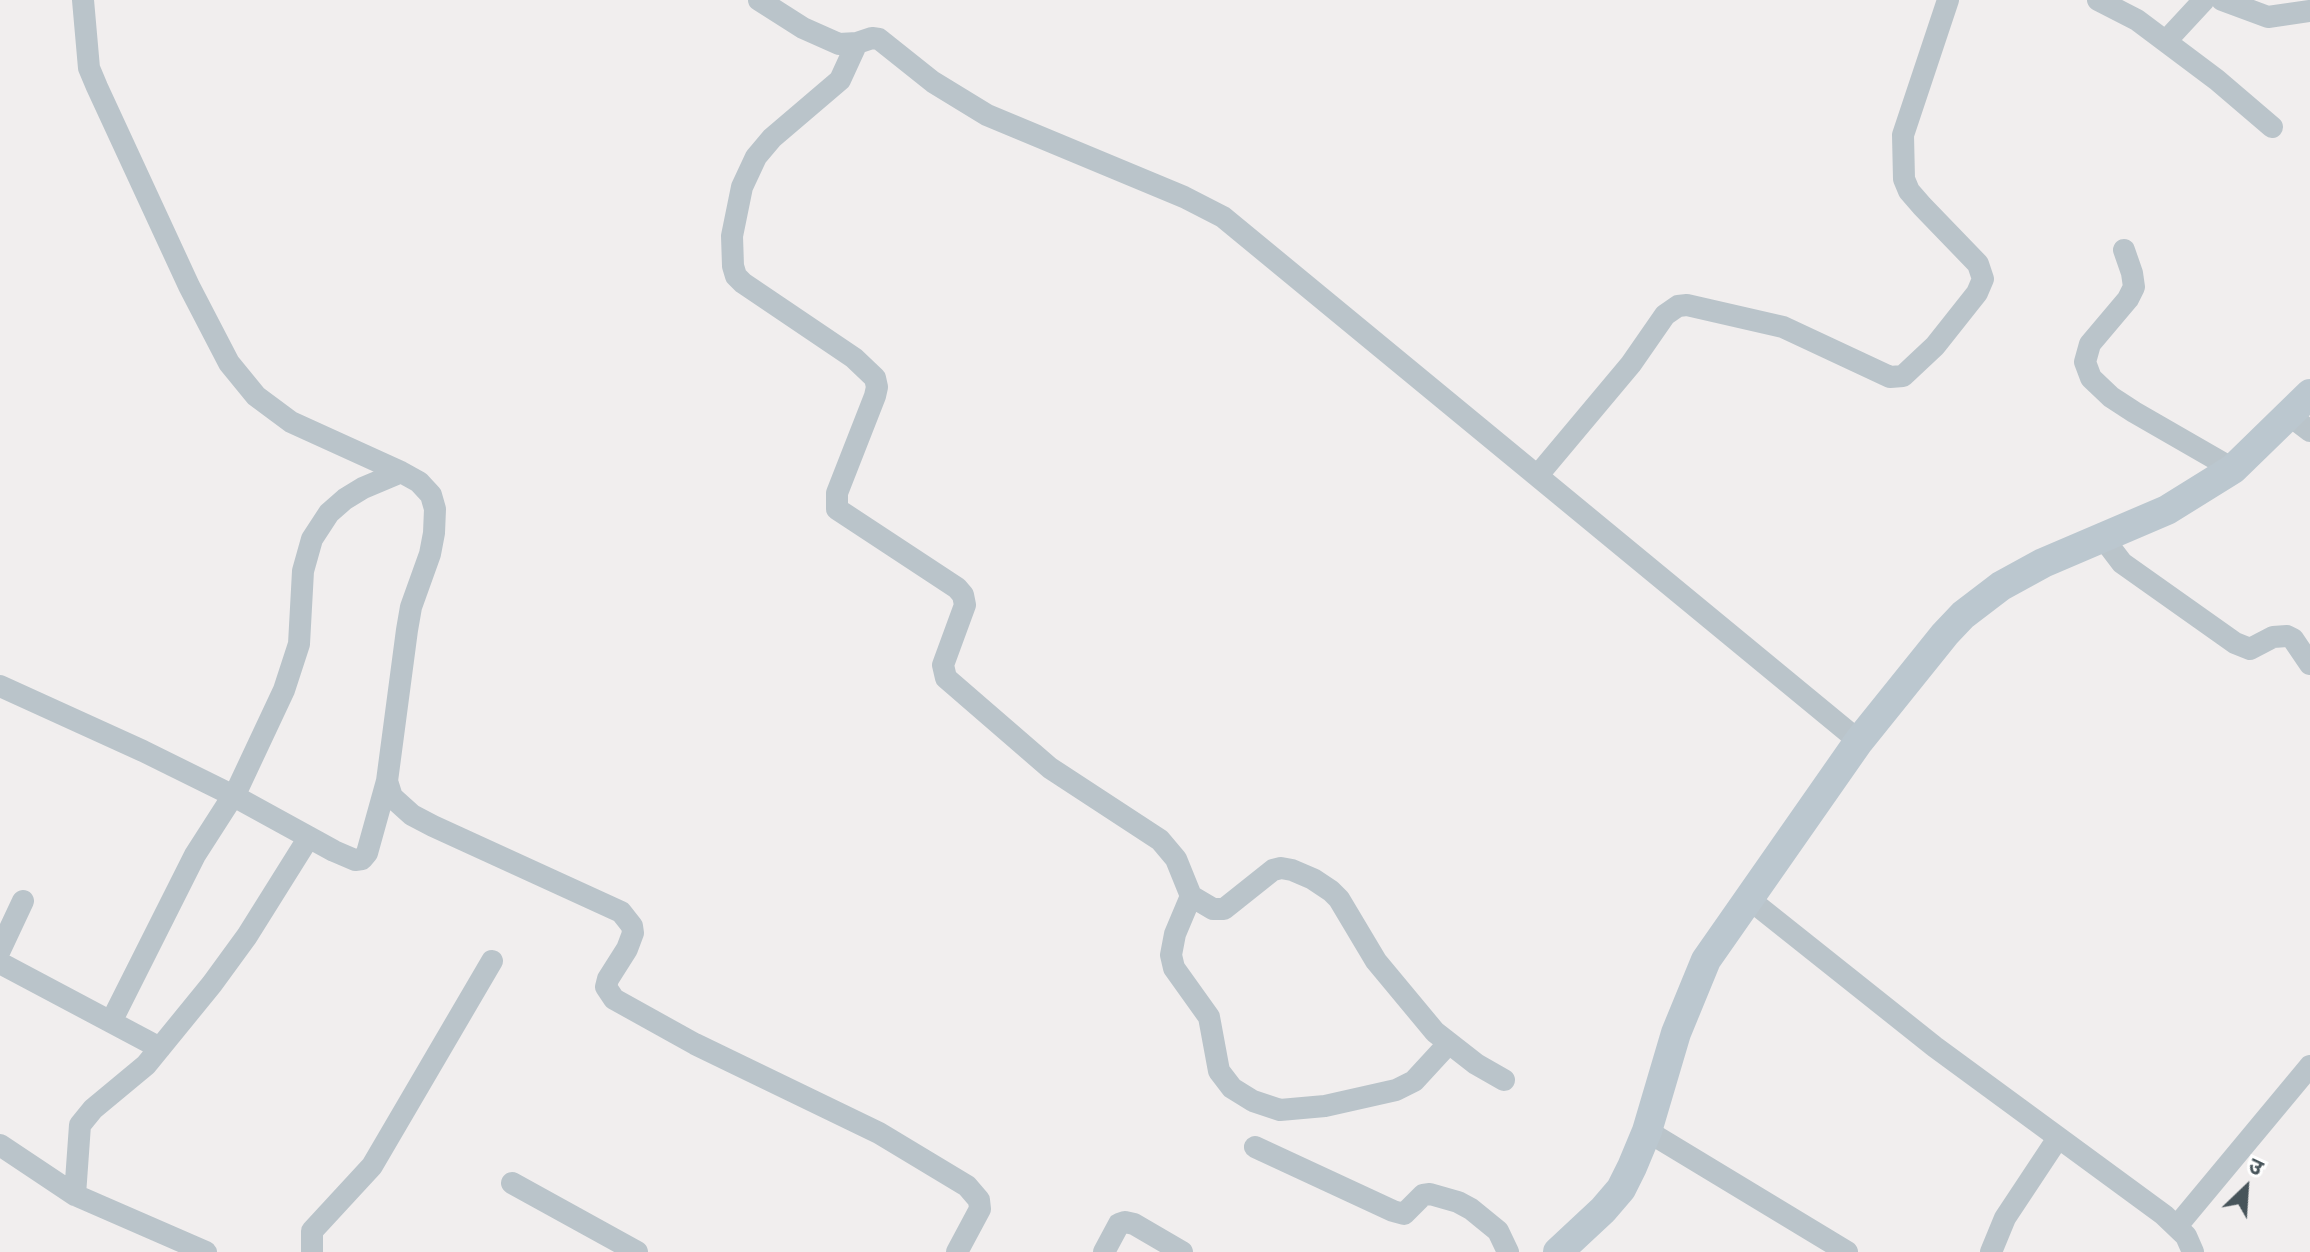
<!DOCTYPE html>
<html>
<head>
<meta charset="utf-8">
<style>
	body { margin:0 }
	#map { position:relative; width:2310px; height:1252px; overflow:hidden; background:#f1eeee; font-family:"IBM Plex Sans","Noto Sans Devanagari",sans-serif }
	canvas { display:block }
	.north { position:absolute; left:2206px; top:1148px; width:80px; height:80px; -webkit-text-stroke:6px #fff; paint-order:stroke; rotate:25deg; font-size:22px; font-weight:700; line-height:32px; text-align:center; color:#47545a }
	.north::after { content:''; display:block; margin:auto; width:28px; height:36px; background:#47545a; clip-path:polygon(50% 0,100% 100%,50% 72%,0 100%) }
</style>
</head>
<body>
<div id="map">
<canvas width="2310" height="1252"></canvas>
<div class="north">उ</div>
</div>
<script>
const ctx = document.querySelector('canvas').getContext('2d');
ctx.lineJoin = 'round';
function poly(rows) {
  const path = new Path2D();
  for (const r of rows) {
    path.moveTo(r[0], r[1]);
    for (let i = 2; i < r.length; i += 2) path.lineTo(r[i], r[i + 1]);
  }
  return path;
}
function stroke(path, color, width, dash) {
  ctx.strokeStyle = color;
  ctx.lineWidth = width;
  ctx.lineCap = dash ? 'butt' : 'round';
  ctx.setLineDash(dash || []);
  ctx.stroke(path);
}
stroke(poly([
	[83,0,89,68,97,87,189,286,229,363,256,396,291,422,401,472,419,482,431,495,435,509,434,533,430,554,411,607,407,630,387,781,392,797,412,815,433,826,621,912,632,926,633,933,627,949,608,979,606,987,614,999,695,1044,879,1133,967,1186,979,1200,980,1209,957,1252],
	[759,0,803,28,839,44,857,43,872,38,879,39,933,82,987,115,1184,197,1223,217,1859,741],
	[2098,0,2137,20,2217,80,2272,127],
	[2222,0,2268,17,2310,11],
	[2166,41,2204,0],
	[857,43,840,80,772,138,756,157,742,187,732,236,733,266,736,276,743,283,854,358,875,378,877,387,875,396,837,493,837,509,957,588,963,595,965,605,943,665,946,678,1050,768,1160,840,1176,859,1191,896,1213,909,1224,909,1273,870,1281,868,1292,870,1313,879,1331,891,1339,899,1376,961,1435,1032,1476,1064,1504,1080],
	[2124,250,2132,273,2134,287,2128,299,2090,344,2085,362,2091,378,2111,397,2134,412,2233,469],
	[2289,415,2310,431],
	[1538,475,1631,364,1665,315,1678,306,1687,305,1783,327,1890,377,1903,376,1935,346,1977,293,1983,279,1978,264,1922,206,1909,191,1904,179,1903,135,1948,0],
	[2103,538,2122,563,2235,643,2250,649,2273,637,2287,636,2293,639,2310,664],
	[0,686,143,751,232,795,334,851,355,860,362,859,367,853,387,781],
	[1191,896,1175,934,1171,955,1174,968,1209,1017,1219,1071,1232,1088,1253,1101,1280,1110,1325,1106,1396,1090,1414,1081,1449,1043],
	[1749,899,1935,1047,2164,1215,2186,1236,2193,1252],
	[0,950,23,901],
	[0,963,160,1048],
	[111,1022,195,855,238,788,284,690,299,644,303,571,312,539,329,513,345,499,363,488,401,472],
	[1647,1131,1847,1252],
	[0,1145,75,1195,206,1252],
	[1255,1147,1393,1211,1404,1214,1423,1195,1430,1194,1458,1202,1471,1209,1498,1231,1508,1252],
	[512,1183,637,1252],
	[75,1195,80,1125,93,1109,146,1065,212,984,247,936,309,837],
	[2177,1226,2310,1066],
	[312,1252,312,1231,372,1166,492,961],
	[1104,1252,1119,1224,1125,1222,1134,1224,1182,1252],
	[1991,1252,2005,1218,2058,1138]
]), '#bac4ca', 22);
stroke(poly([
	[1558,1252,1603,1210,1621,1189,1632,1167,1647,1131,1676,1033,1706,960,1859,741,1945,634,1963,615,2001,586,2043,563,2167,510,2233,469,2310,394]
]), '#bbc7cf', 30);
</script>
</body>
</html>
